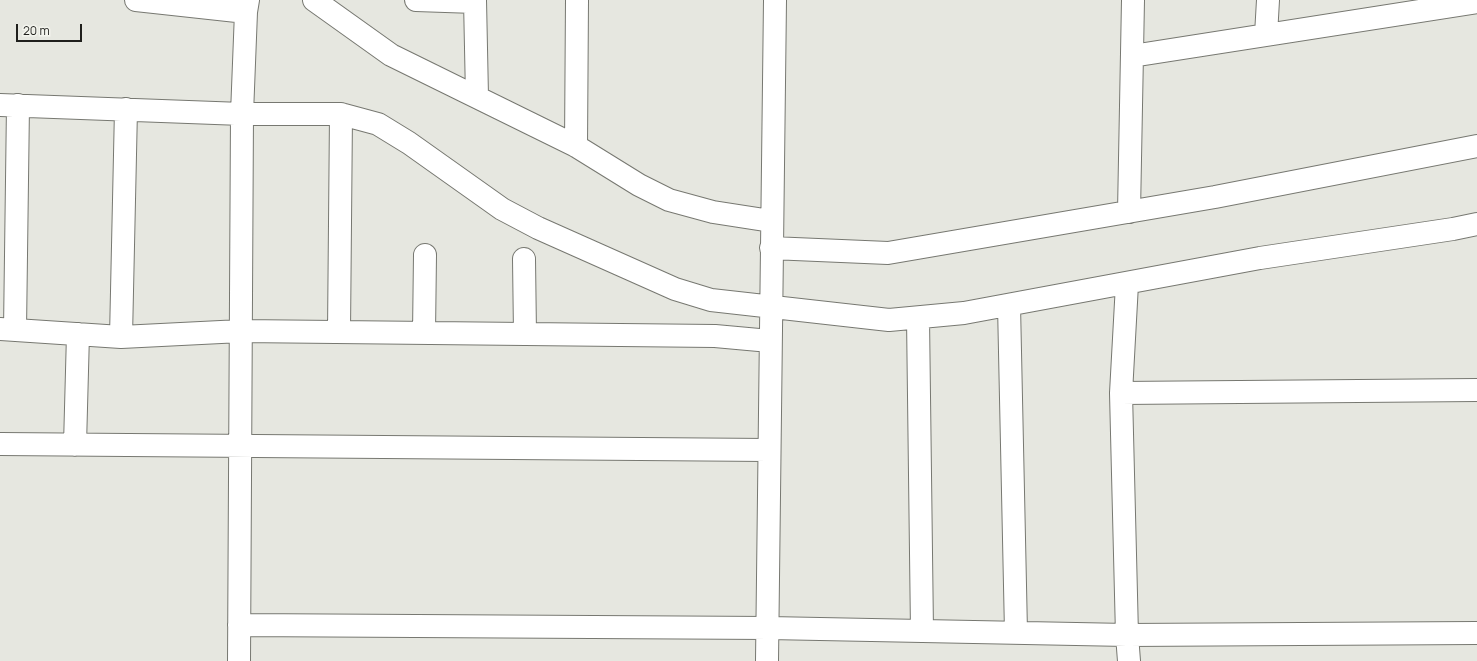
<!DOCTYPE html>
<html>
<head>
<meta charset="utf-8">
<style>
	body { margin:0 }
	#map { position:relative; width:1477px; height:661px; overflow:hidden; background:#e6e7e0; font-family:Manrope,sans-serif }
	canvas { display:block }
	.scale { position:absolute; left:16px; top:24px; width:66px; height:18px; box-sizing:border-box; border:2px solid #1f1f1c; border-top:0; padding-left:5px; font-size:12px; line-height:14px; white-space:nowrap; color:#1f1f1c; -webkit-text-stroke:3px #f3f4ed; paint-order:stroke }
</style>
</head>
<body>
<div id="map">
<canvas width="1477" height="661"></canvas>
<div class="scale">20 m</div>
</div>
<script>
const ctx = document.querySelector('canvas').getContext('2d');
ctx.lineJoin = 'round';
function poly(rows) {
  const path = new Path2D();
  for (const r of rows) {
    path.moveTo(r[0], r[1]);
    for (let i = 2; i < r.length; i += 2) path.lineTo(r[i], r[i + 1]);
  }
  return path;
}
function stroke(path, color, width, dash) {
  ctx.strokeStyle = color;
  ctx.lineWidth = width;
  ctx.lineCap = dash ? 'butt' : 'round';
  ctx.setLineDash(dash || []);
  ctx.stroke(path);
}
const minor = poly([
	[136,0,246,12],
	[314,0,391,55,576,146,639,185,669,200,713,212,771,221],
	[416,0,475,2],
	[475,0,477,96],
	[1266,35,1268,0],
	[1132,56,1477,2],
	[0,105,242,114,341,114,378,124,409,143,502,209,538,228,675,289,711,300,889,320,964,313,1260,258,1453,229,1477,224],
	[576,146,577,0],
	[1129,212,1133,0],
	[771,248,888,253,1215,197,1477,146],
	[524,259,525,334],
	[1127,284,1121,393,1127,635,1129,661],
	[1009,305,1016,632],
	[918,318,922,631],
	[0,329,121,337,241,331,715,336,770,341],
	[15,330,18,105],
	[339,332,341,114],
	[424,333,425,255],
	[121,337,126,109],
	[1121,393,1477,390],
	[0,444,768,450],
	[75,445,78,334],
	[239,625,769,628,1127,635,1477,633],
	[239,661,242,114,246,12,248,0],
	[767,661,775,0]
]);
stroke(minor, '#777871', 24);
stroke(minor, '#fff', 22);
</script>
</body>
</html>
